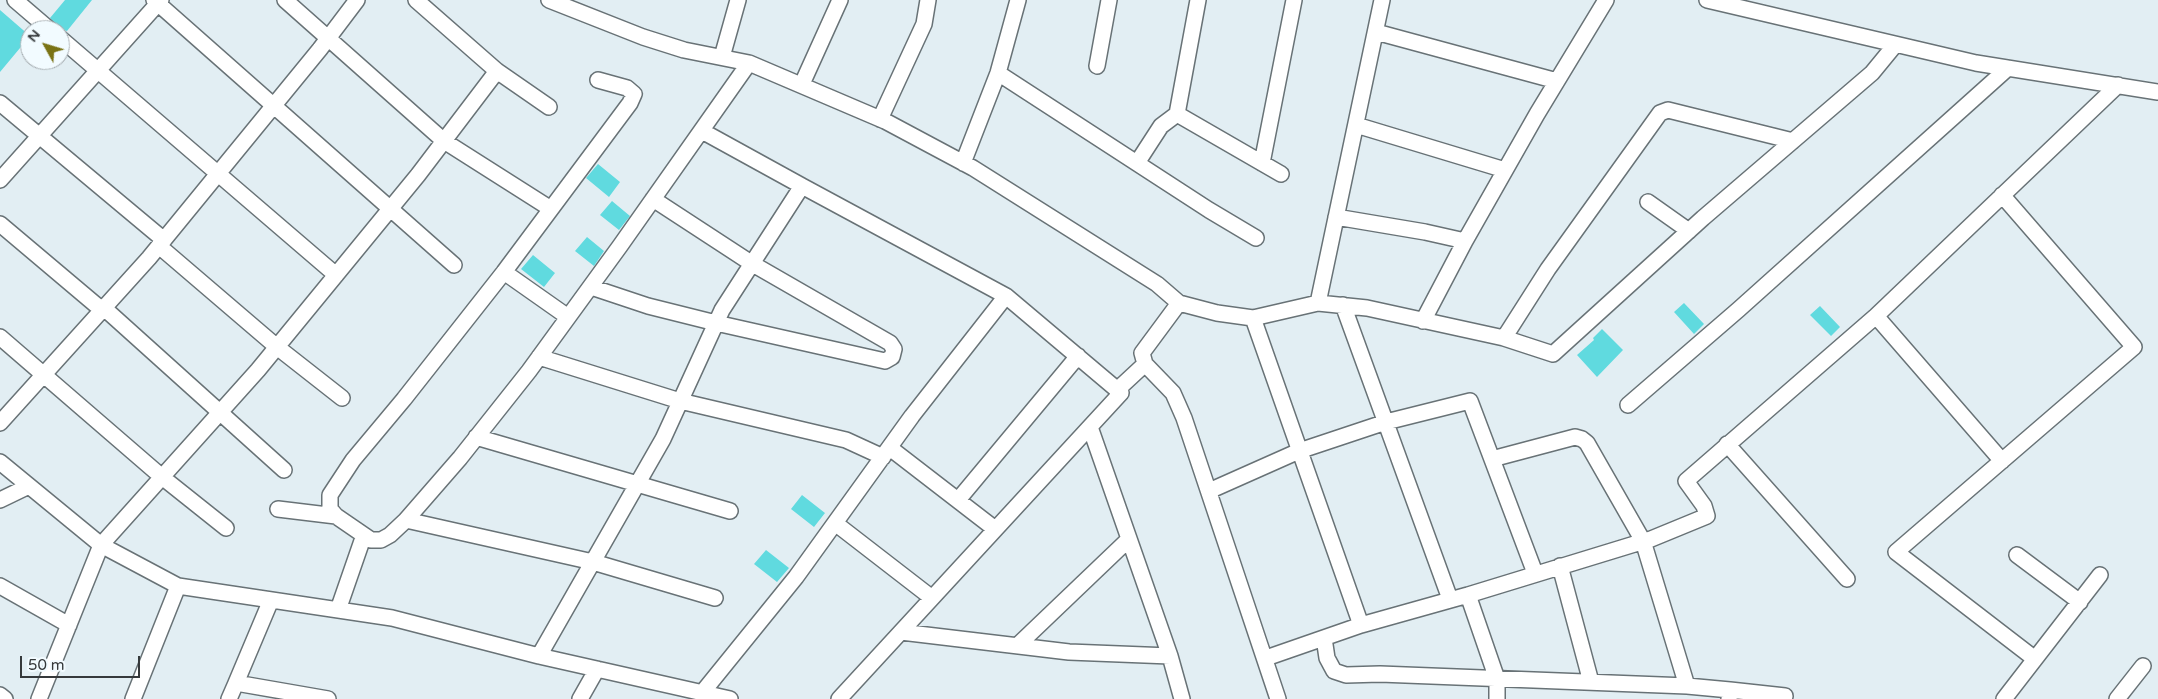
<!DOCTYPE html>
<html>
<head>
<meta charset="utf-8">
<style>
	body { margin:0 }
	#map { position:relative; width:2158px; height:699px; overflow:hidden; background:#e2eef3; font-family:"Varela Round",sans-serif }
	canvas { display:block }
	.north { position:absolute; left:20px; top:20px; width:50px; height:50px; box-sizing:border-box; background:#f2fbff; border:1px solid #a6adb1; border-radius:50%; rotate:309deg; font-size:14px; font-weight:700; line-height:20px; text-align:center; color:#35393b }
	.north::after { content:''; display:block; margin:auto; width:18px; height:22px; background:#7a7315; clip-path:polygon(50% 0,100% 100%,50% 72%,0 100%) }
	.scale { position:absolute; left:20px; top:656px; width:120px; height:22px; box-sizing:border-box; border:2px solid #35393b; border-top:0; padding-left:6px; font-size:15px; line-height:18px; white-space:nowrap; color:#35393b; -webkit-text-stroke:4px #f2fbff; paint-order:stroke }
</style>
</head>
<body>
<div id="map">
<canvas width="2158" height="699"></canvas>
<div class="north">N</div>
<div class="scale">50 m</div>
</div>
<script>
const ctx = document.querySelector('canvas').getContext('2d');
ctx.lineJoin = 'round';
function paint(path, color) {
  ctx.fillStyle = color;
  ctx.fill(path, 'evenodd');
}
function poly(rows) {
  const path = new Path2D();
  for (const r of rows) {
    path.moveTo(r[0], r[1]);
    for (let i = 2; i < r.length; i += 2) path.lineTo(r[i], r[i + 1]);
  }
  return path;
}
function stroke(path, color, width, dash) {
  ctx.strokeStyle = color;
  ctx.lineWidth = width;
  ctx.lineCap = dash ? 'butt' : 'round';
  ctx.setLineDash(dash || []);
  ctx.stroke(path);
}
paint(poly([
	[65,0,92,0,67,31,59,29,50,18],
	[0,10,30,36,0,72],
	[598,164,620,182,609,197,586,178],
	[612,201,630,216,619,230,600,215],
	[587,237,604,251,594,266,575,251],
	[533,255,555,273,544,287,521,269],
	[1684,303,1704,324,1694,334,1674,312],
	[1820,306,1840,327,1831,336,1810,315],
	[1602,329,1623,350,1597,377,1577,355,1594,340,1593,338],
	[802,495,825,513,814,527,791,509],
	[766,550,789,568,777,582,754,564]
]), '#60dadf');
const street = poly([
	[15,0,50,30],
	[154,0,454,265],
	[285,0,444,141,551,209],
	[416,0,497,71,549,107],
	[549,0,643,37,684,50,749,63,885,121,973,168,1157,284,1179,303,1142,353,1145,364],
	[1198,0,1177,114,1281,174],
	[1707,0,1976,63,2158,92],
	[1376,32,1557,81],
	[60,38,336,275],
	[722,57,738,0],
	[1097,66,1109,0],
	[998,73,1209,210,1256,238],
	[598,80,627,88,634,94,630,103,504,272,404,399,353,460,330,495,330,509,336,516,371,540,381,540,390,535,406,520,593,562,715,598],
	[802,84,840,0],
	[0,103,164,240],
	[880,119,924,24,928,0],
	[1356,125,1505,170],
	[963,163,998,73,1018,0],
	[1137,163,1161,126,1177,114],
	[1262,163,1294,0],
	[0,180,161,0],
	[802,186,1006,296,1121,393,839,699],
	[2002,195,2134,347,1896,552,2035,659],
	[1648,202,1689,231],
	[1336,217,1425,232,1465,241,1423,321],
	[0,224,102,310],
	[1465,241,1537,114,1606,0],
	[159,246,277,347,342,398],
	[504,272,568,317],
	[591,287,648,306,716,323,885,361,892,357,894,349,890,343,751,263,653,199],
	[1179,303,1217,313,1253,318,1361,625],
	[1318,303,1382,0],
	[1343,305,1450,599],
	[104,308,284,470],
	[1876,316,2002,461],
	[1253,318,1318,303,1367,308,1504,338,1548,269,1660,113,1668,110,1793,141],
	[0,337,162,477,226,528],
	[1504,338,1553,354,1703,218,1872,73,1895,45],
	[539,357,680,401,846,440,883,457],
	[1117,390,1145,364,1173,393,1184,418,1278,699],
	[1628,405,1738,310,2008,68],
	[0,423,149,258,320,49,357,0],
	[1090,427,1170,656,1182,699],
	[476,437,730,511],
	[1727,444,1847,579],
	[890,448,995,529],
	[1492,459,1575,437,1582,439,1587,443,1643,541,1687,686],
	[0,462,101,545,178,586,392,618,539,656,730,699],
	[1209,491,1299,451,1386,422,1470,401,1535,573],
	[0,500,29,486],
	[958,500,1078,356],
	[278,509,336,516],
	[406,520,460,458,529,371,620,246,749,63],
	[835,523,932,598],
	[2017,555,2080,602],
	[1560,566,1591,682],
	[0,586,69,625],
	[1468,595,1497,679,1497,699],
	[271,600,236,683,328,699],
	[338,610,364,535],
	[901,632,1069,652,1170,656],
	[1324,638,1327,658,1334,671,1346,675,1380,674,1687,686,1730,690,1729,699],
	[1017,646,1129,539],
	[539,656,663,439,722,310,802,186,702,131],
	[1266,658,1361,625,1468,595,1651,539,1707,516,1704,506,1686,481,1876,316,2118,85],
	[1730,690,1785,696],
	[702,693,796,577,912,416,1006,296],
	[0,695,5,699],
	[39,699,101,545,258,370,418,175,497,71],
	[133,699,178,586],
	[229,699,236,683],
	[580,699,597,669],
	[2004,699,2100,575],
	[2117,699,2143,666]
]);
stroke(street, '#687276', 18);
stroke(street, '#fff', 15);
</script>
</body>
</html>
